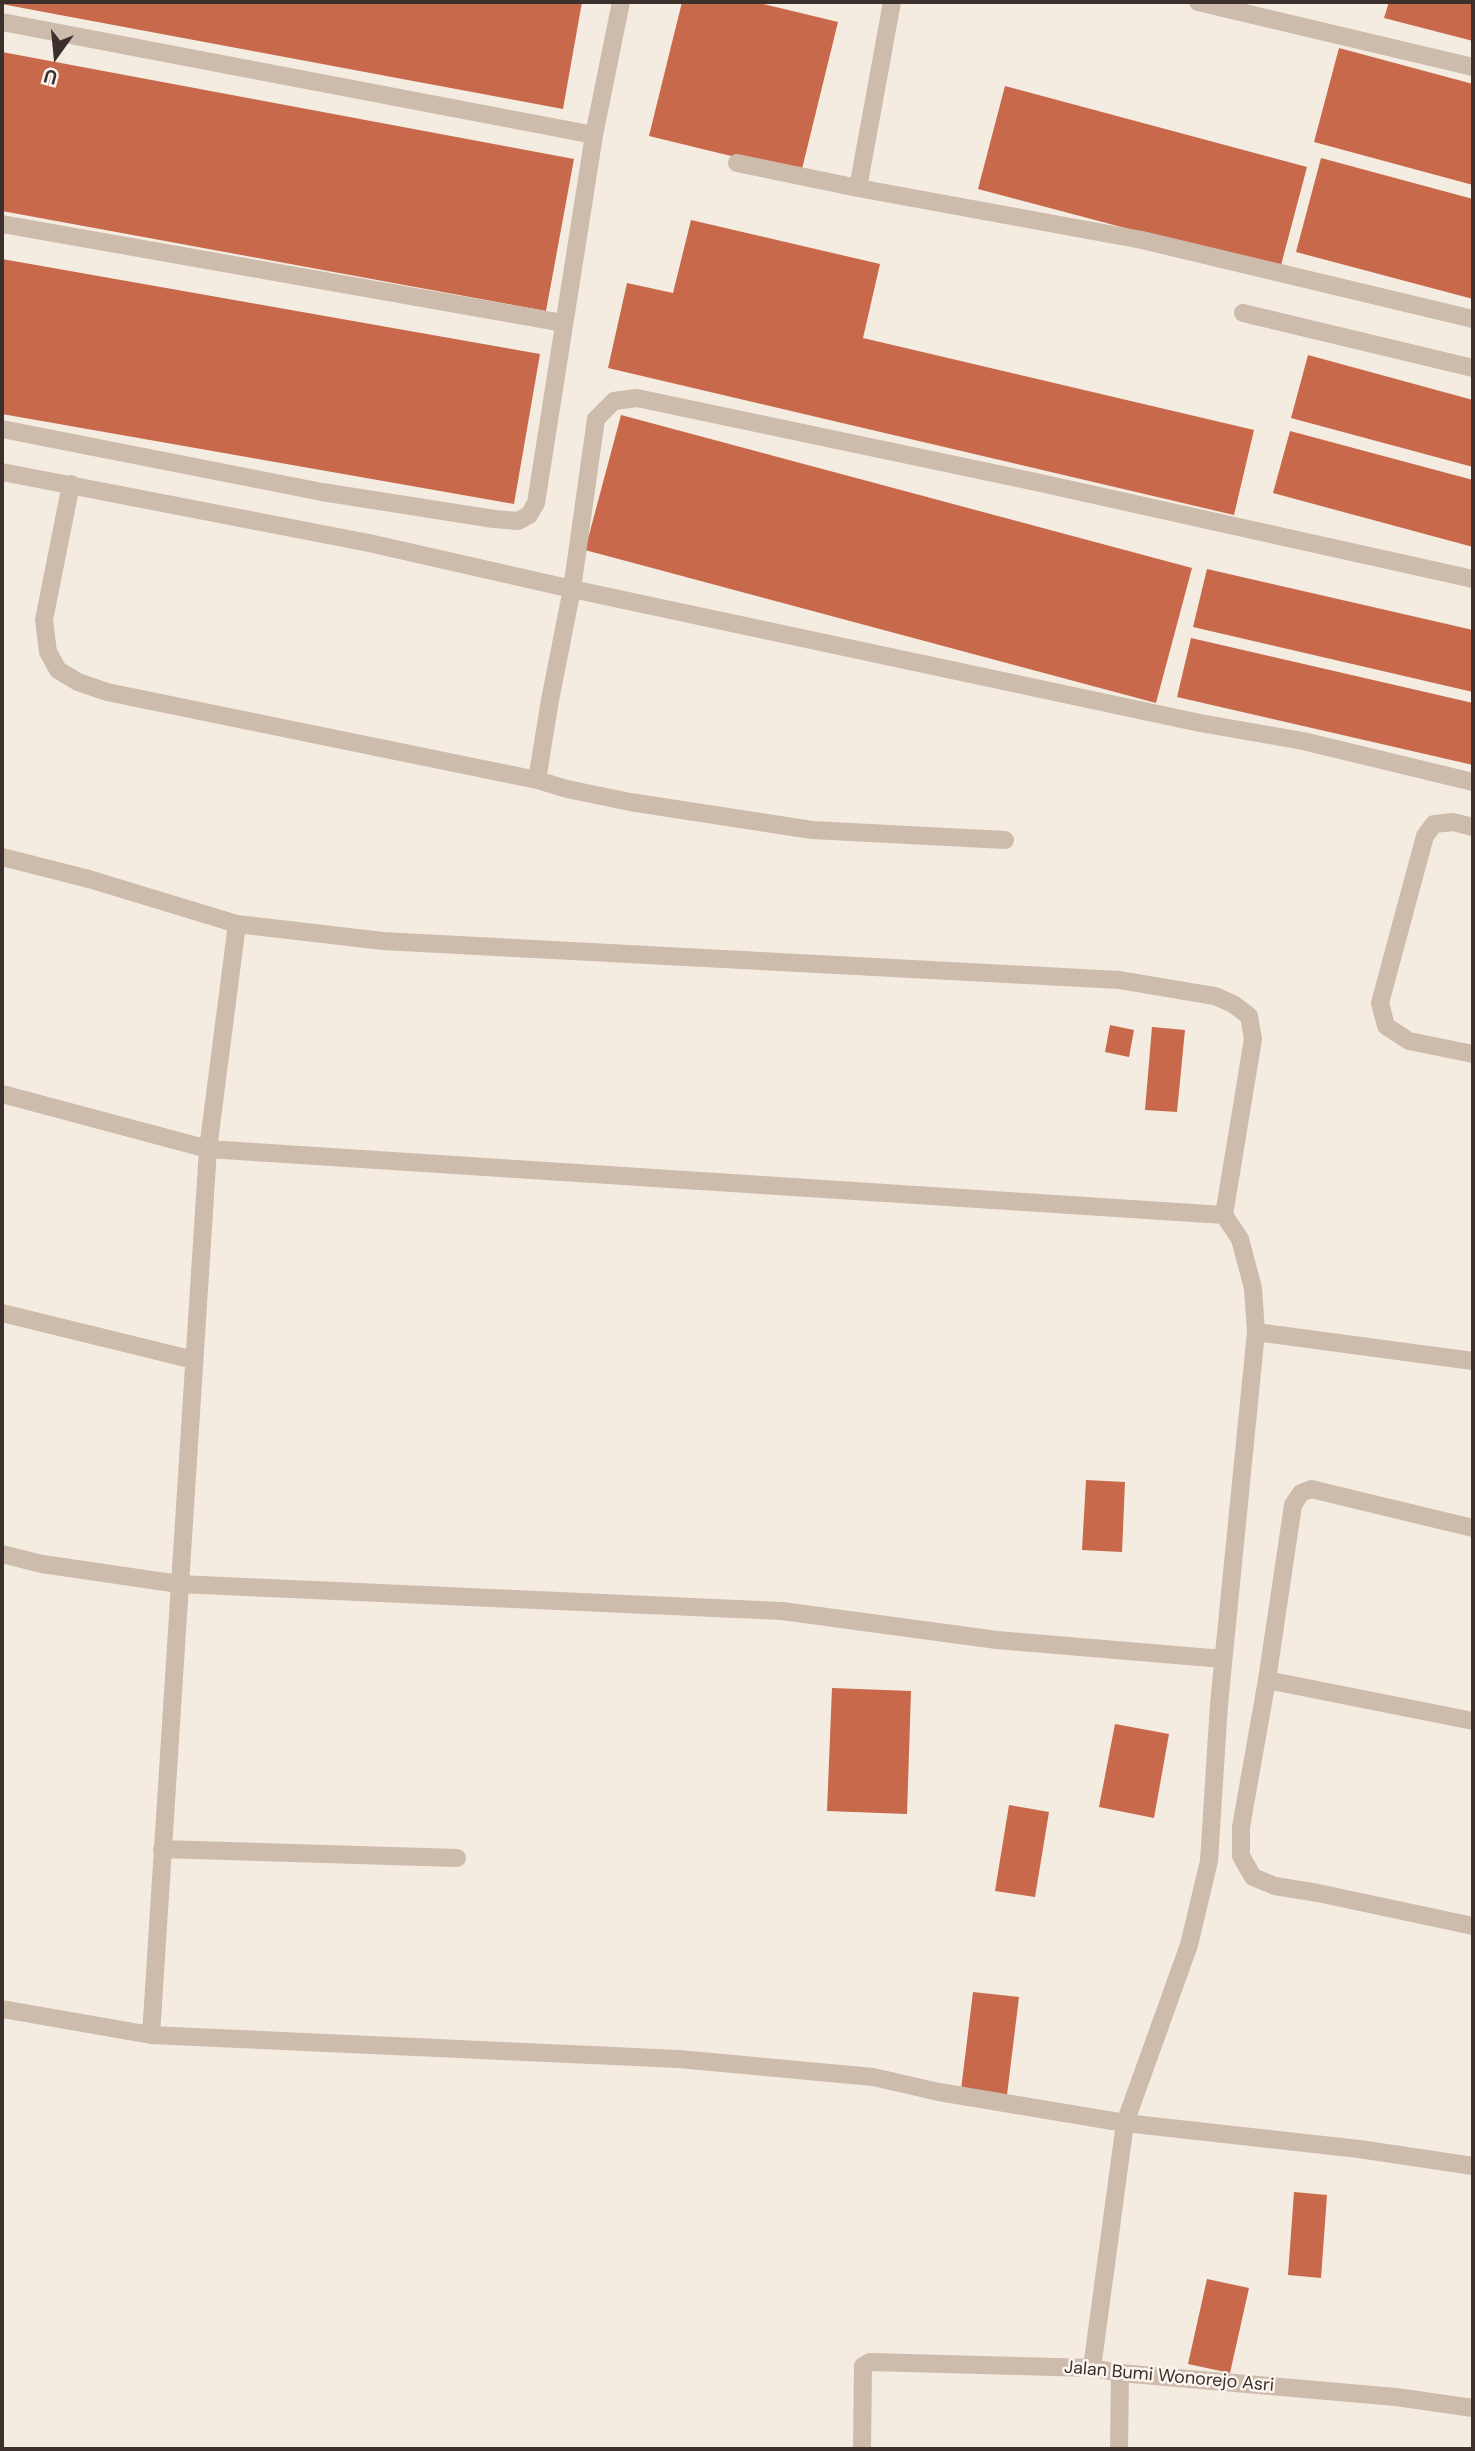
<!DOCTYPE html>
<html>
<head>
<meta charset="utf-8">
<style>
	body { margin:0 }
	#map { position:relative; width:1475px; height:2451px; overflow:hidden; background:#f4ebe1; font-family:"DM Sans",sans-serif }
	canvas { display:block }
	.frame { position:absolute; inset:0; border:4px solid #3b302b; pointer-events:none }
	.north { position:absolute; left:21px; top:21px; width:70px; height:70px; -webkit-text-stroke:5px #fbf5ee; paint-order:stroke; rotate:195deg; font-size:19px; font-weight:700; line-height:28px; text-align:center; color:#3b302b }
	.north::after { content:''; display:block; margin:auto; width:24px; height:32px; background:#3b302b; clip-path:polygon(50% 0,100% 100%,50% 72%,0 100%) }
</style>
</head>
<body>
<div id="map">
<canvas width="1475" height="2451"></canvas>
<div class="frame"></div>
<div class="north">U</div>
</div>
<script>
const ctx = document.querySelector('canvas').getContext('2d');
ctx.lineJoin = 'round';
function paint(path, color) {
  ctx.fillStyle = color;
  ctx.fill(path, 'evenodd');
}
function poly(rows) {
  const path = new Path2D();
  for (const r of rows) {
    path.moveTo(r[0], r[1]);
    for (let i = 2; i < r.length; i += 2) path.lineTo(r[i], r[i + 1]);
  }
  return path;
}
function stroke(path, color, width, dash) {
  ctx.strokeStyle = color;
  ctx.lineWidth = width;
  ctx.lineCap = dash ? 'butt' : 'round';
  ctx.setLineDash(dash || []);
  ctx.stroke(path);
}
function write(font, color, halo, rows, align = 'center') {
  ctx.font = font + ' "DM Sans",sans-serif';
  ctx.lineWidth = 5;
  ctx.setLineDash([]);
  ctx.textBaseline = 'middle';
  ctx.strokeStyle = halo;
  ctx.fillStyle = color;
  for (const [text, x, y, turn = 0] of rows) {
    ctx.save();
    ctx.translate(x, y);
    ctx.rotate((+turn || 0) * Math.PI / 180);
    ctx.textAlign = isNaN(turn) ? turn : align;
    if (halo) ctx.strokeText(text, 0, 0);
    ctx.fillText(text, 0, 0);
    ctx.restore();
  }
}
paint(poly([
	[2,2,582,2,563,109,12,6,2,4],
	[682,2,755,2,838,22,801,173,649,136],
	[1389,2,1473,2,1473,41,1384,18],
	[1339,48,1473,84,1473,185,1314,142],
	[2,52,574,159,546,311,2,211],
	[1005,86,1307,167,1280,269,978,189],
	[1321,158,1473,199,1473,299,1296,252],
	[691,220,880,264,863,338,1254,430,1234,515,608,368,627,283,673,293],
	[2,259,540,354,514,504,2,414],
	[1308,355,1473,400,1473,467,1291,418],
	[621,415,1192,568,1156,703,585,550],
	[1290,431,1473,480,1473,547,1273,493],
	[1207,569,1473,630,1473,692,1193,627],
	[1191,638,1473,703,1473,765,1177,697],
	[1110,1025,1134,1030,1129,1057,1105,1052],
	[1152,1027,1185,1030,1177,1112,1145,1110],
	[1086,1480,1125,1482,1122,1552,1082,1550],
	[832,1688,911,1691,907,1814,827,1811],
	[1115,1724,1169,1734,1154,1818,1099,1807],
	[1009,1805,1049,1812,1035,1897,995,1891],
	[973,1992,1019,1997,1007,2095,961,2090],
	[1294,2192,1327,2195,1321,2278,1288,2275],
	[1207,2279,1249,2288,1230,2373,1188,2364]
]), '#c8694b');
stroke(poly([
	[892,2,858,188,1142,240,1473,319],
	[1198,2,1473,67],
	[2,22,594,135],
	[737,163,858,188],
	[2,224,563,323],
	[1243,313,1473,368],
	[2,429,322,492,494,519,518,521,529,515,536,503,594,135,621,2],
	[2,472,369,543,572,589,550,700,537,780,567,789,630,802,812,830,1005,840],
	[71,484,44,620,48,652,58,670,78,682,107,692,537,780],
	[1473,579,1036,482,637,398,614,401,596,419,572,589,1200,723,1303,741,1473,782],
	[1473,827,1453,822,1434,824,1425,836,1380,1003,1386,1026,1409,1041,1473,1054],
	[2,857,89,879,237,924],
	[2,1094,208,1149,1224,1215],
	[2,1313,194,1360],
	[1473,1528,1311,1489,1301,1493,1293,1505,1267,1680,1473,1721],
	[2,1554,42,1564,179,1584,782,1611,997,1640,1223,1659],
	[1267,1680,1241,1827,1241,1856,1253,1877,1275,1886,1318,1893,1473,1926],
	[162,1849,457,1858],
	[2,2009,151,2035,679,2059,873,2077,939,2092,1125,2123,1359,2149,1473,2166],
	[151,2035,208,1149,237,924,383,941,1120,980,1215,996,1233,1004,1249,1016,1253,1039,1224,1215,1240,1239,1253,1288,1256,1332,1473,1361],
	[1092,2368,1125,2123,1189,1945,1209,1861,1219,1704,1256,1332],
	[862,2449,863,2366,870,2362,1092,2368,1120,2373,1396,2397,1473,2408],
	[1119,2449,1120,2373]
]), '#cdbbac', 18);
write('18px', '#3b302b', '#fbf5ee', [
	["Jalan Bumi Wonorejo Asri",1169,2377,5]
]);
</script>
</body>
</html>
